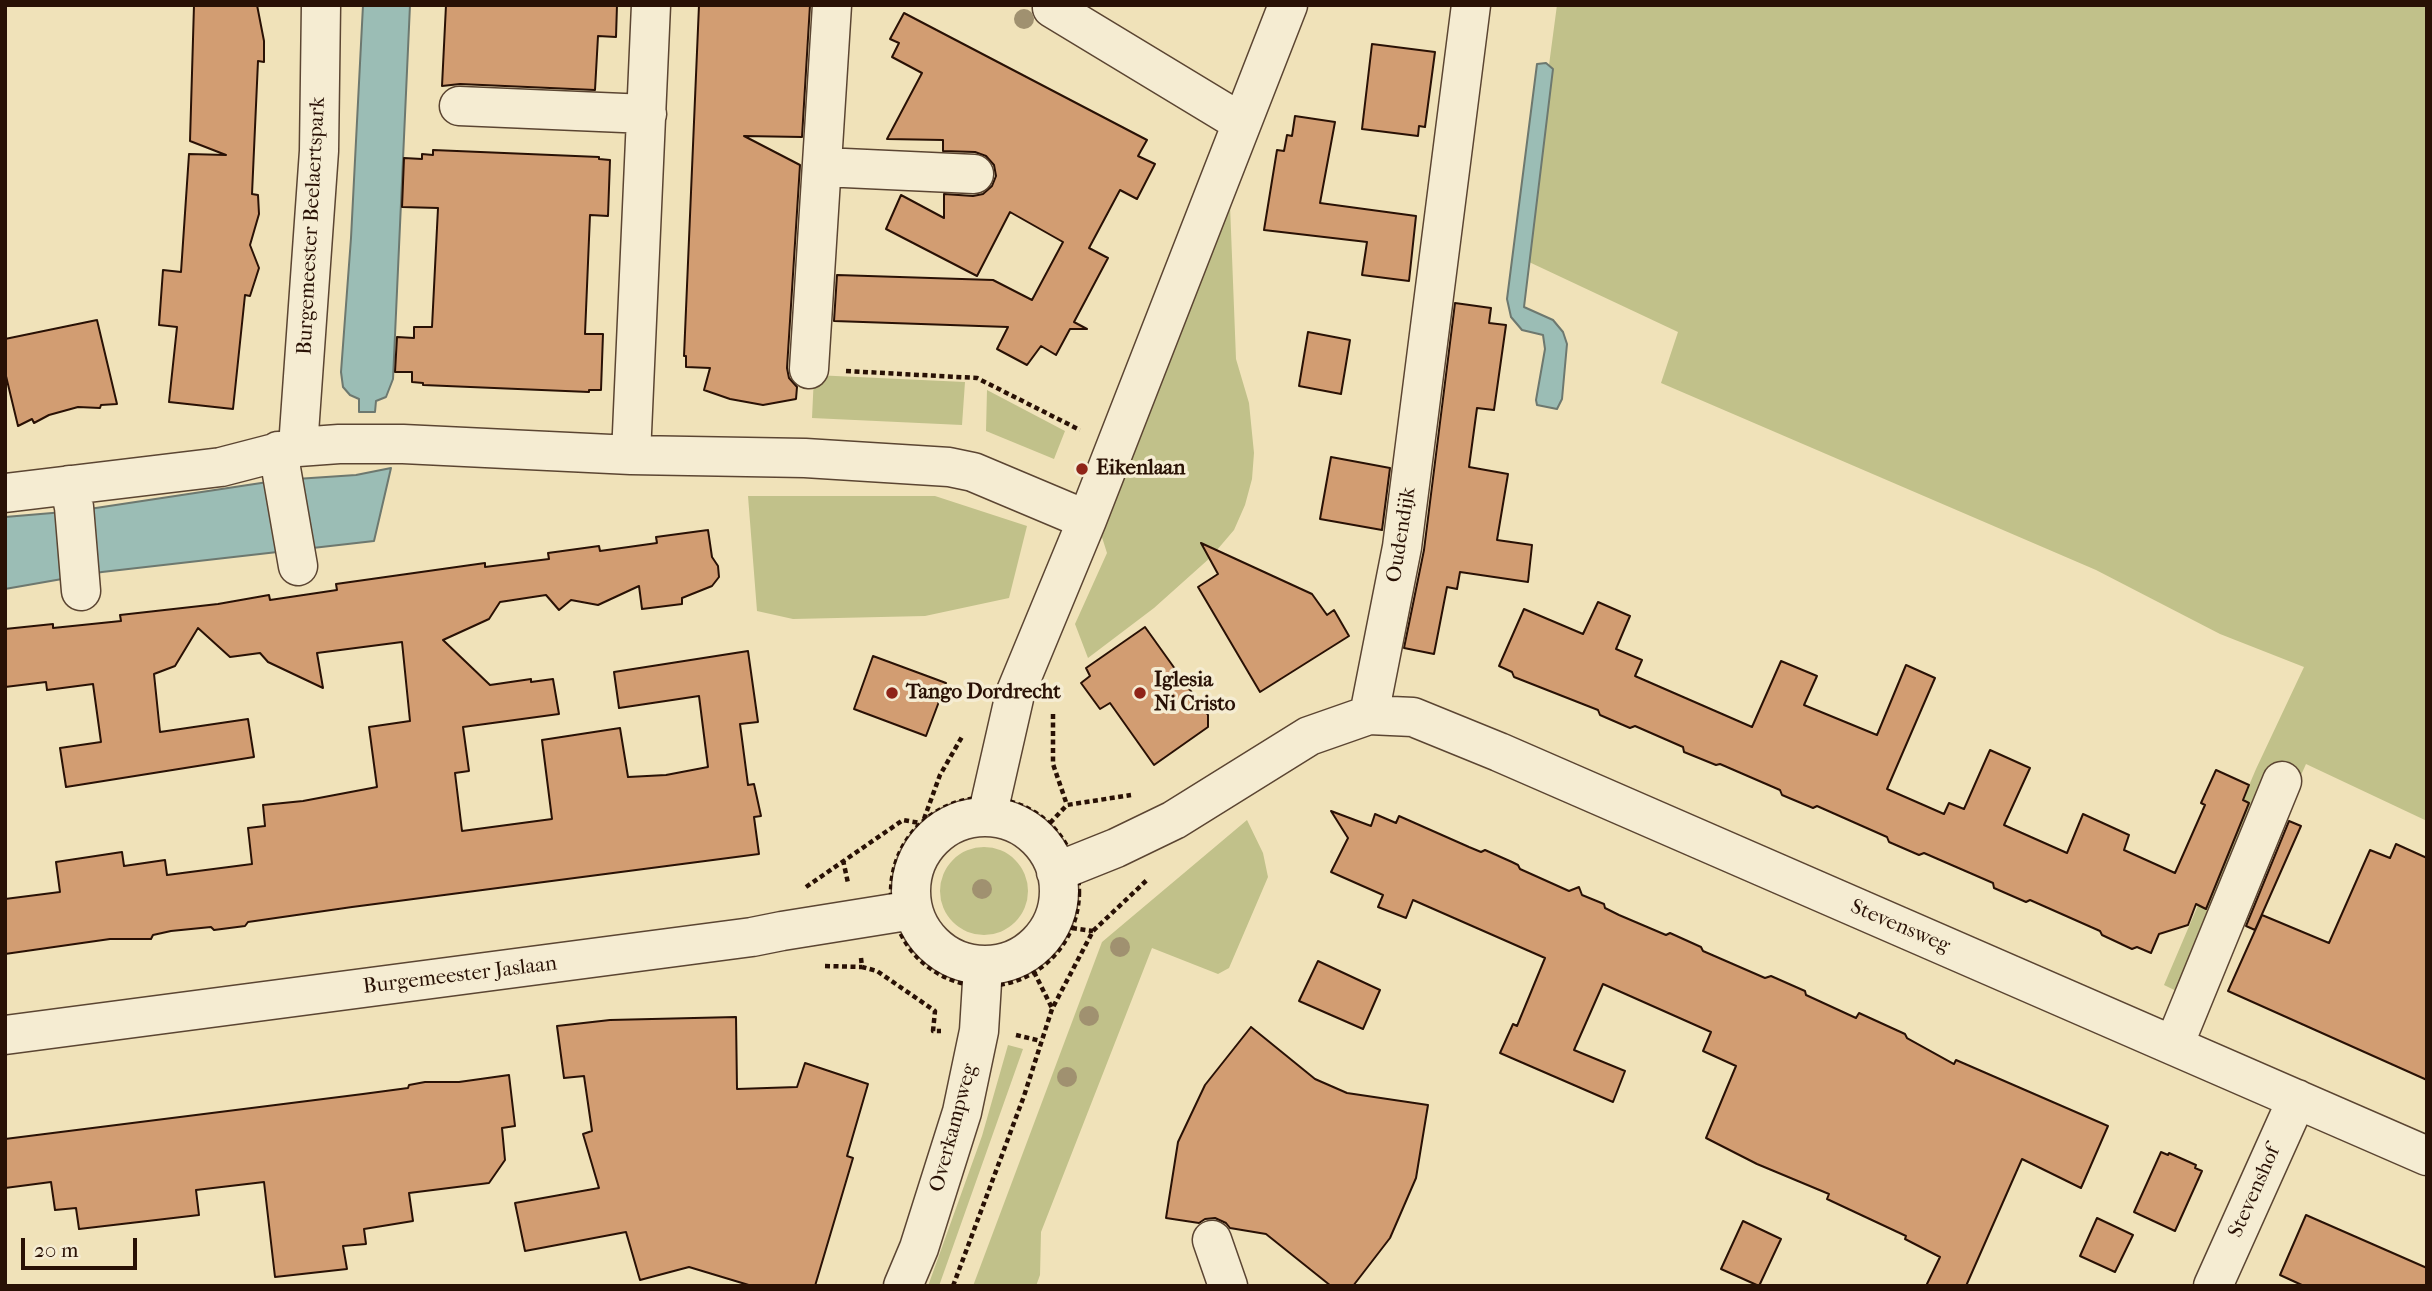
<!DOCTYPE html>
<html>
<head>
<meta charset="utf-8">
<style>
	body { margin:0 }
	#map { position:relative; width:2432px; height:1291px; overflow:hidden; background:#f0e2b9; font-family:"IM FELL French Canon",serif }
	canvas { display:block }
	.frame { position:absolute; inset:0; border:7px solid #291105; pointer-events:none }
	.scale { position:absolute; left:21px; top:1238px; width:116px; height:32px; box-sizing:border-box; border:4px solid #291105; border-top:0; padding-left:9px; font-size:21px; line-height:24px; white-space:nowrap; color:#291105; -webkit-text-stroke:5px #f5ecd2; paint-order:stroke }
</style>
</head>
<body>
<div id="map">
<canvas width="2432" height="1291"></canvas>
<div class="frame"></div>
<div class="scale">20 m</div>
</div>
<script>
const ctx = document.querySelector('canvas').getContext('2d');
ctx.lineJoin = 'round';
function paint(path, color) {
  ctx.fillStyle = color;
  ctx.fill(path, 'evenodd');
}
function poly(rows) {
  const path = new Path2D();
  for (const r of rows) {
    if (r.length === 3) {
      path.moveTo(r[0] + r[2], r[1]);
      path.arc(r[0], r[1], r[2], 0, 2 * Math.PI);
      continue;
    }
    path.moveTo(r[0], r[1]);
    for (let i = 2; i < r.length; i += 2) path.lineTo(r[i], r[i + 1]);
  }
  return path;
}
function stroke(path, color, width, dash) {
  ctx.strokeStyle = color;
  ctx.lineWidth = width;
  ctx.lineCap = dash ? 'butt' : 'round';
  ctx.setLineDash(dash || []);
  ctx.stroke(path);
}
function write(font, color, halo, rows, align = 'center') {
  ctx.font = font + ' "IM FELL French Canon",serif';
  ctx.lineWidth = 7;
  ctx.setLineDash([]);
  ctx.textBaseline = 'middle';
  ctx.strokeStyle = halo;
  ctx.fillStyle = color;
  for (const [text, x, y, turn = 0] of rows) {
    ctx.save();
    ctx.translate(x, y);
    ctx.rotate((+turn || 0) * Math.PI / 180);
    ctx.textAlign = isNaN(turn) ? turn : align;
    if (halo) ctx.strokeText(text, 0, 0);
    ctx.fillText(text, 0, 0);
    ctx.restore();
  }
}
paint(poly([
	[1557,5,2427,5,2427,821,2306,764,2199,1002,2164,985,2256,769,2304,667,2220,634,2096,570,1661,383,1678,332,1529,262,1553,70,1549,65],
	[1230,205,1236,359,1249,403,1254,453,1252,479,1245,505,1234,530,1211,557,1154,608,1088,658,1075,624,1107,553,1100,531],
	[814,375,965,382,962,425,812,418],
	[987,390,1065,431,1054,459,986,431],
	[748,496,935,496,1027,526,1009,598,925,616,793,619,757,611],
	[1247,820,1263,853,1268,877,1229,968,1218,974,1152,948,1041,1232,1040,1275,1036,1286,973,1286,1102,942],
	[984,891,44],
	[1008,1045,1023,1049,939,1286,928,1286,982,1136]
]), '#c1c18a');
const water = poly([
	[363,5,410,5,393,379,386,397,376,401,375,412,359,412,359,399,350,395,343,387,341,372,351,238,363,5],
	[1546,63,1553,69,1524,307,1553,320,1563,332,1567,344,1562,399,1557,409,1537,405,1536,400,1545,349,1543,335,1522,330,1511,317,1507,299,1537,64,1546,63],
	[391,468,374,541,102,572,5,589,5,517,76,511,281,480,356,475,391,468]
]);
paint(water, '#9bbdb5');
stroke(water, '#6d786f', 2);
const building = poly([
	[194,5,257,5,264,41,264,62,258,61,252,194,258,195,259,214,250,245,259,268,250,296,245,295,233,409,169,402,177,327,159,325,163,270,181,272,189,154,226,155,190,141,194,5],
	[446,5,617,5,616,37,598,36,595,90,460,84,442,86,446,5],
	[699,5,810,5,802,137,744,136,800,165,787,368,789,378,797,387,796,399,763,405,730,399,704,390,710,368,686,367,686,356,684,356,699,5],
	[904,13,1147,140,1138,156,1155,164,1137,199,1120,190,1089,248,1108,258,1074,322,1087,329,1070,329,1056,355,1041,346,1027,365,997,349,1008,327,834,321,837,275,993,280,1032,300,1063,242,1010,212,977,276,886,229,901,195,944,218,944,194,973,196,983,194,992,186,996,176,994,165,986,156,975,152,943,151,943,140,887,139,922,73,892,57,899,43,890,39,904,13],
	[1372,44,1435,52,1425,127,1419,126,1418,136,1362,129,1372,44],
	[1295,116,1335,122,1320,203,1416,216,1409,281,1362,275,1367,242,1264,230,1277,150,1284,151,1287,135,1292,136,1295,116],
	[433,150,599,157,599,159,610,160,608,216,590,215,585,334,603,334,601,390,589,390,589,392,423,385,423,383,412,382,412,372,395,372,397,337,414,338,414,327,432,327,438,208,402,207,404,158,422,159,422,154,433,155,433,150],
	[1455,303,1491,308,1489,323,1506,325,1494,410,1477,408,1469,467,1508,474,1497,540,1532,545,1528,582,1460,572,1457,589,1447,587,1434,654,1404,648,1424,550,1455,303],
	[97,320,117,404,101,405,100,408,78,407,49,415,34,423,32,419,18,426,5,372,5,339,97,320],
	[1308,332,1350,340,1341,394,1299,386,1308,332],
	[1331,457,1390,468,1382,530,1320,519,1331,457],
	[708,530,712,557,718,566,719,577,712,586,682,598,682,604,642,609,639,586,598,605,571,600,559,610,546,595,500,602,489,619,443,640,490,685,531,679,531,682,553,679,559,714,463,727,469,771,455,773,462,831,552,819,542,740,620,728,628,777,666,775,708,767,699,696,619,708,614,672,748,651,758,722,740,724,748,785,754,784,761,816,754,817,759,854,352,907,248,922,245,926,214,930,211,927,171,931,153,935,151,939,110,939,5,954,5,899,60,892,56,862,122,852,124,866,165,860,167,875,252,864,248,828,265,826,263,805,303,801,377,787,369,727,410,721,402,642,317,653,323,688,268,662,260,653,230,657,198,628,175,666,154,674,160,732,248,719,254,757,66,787,60,748,101,742,93,684,47,690,46,682,5,687,5,629,53,624,53,628,121,621,120,615,218,604,269,595,270,600,337,590,336,584,485,563,485,567,549,559,548,553,599,546,600,551,657,543,656,537,708,530],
	[1201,543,1312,594,1327,615,1334,610,1349,636,1260,692,1198,587,1218,574,1201,543],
	[1598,602,1630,616,1616,649,1642,660,1635,676,1752,727,1781,661,1817,676,1804,705,1877,735,1906,665,1935,678,1887,789,1944,814,1949,803,1964,809,1990,750,2030,768,2004,825,2067,853,2083,814,2129,835,2124,850,2175,873,2205,805,2201,803,2216,770,2249,785,2243,800,2249,803,2206,909,2196,904,2188,925,2159,934,2151,953,2137,947,2132,949,2102,935,2100,931,2030,900,2026,902,1994,888,1993,883,1924,853,1919,855,1889,842,1887,837,1817,806,1813,808,1782,795,1780,790,1720,764,1716,765,1684,752,1683,747,1635,726,1630,728,1600,715,1598,710,1514,677,1512,672,1499,666,1524,609,1583,634,1598,602],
	[1145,627,1208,715,1208,727,1154,765,1110,703,1100,709,1081,683,1090,676,1086,668,1145,627],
	[873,656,946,683,926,736,854,709,873,656],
	[1331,811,1371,826,1375,814,1396,823,1399,816,1469,847,1481,852,1485,850,1512,862,1518,865,1520,869,1569,891,1579,887,1582,895,1604,904,1605,908,1619,915,1666,935,1670,933,1701,947,1703,951,1765,978,1771,976,1805,991,1806,995,1856,1018,1859,1013,1905,1034,1907,1038,1954,1064,1956,1060,2108,1126,2081,1188,2022,1159,1966,1286,1926,1286,1940,1257,1905,1239,1906,1236,1827,1199,1829,1194,1757,1164,1706,1138,1736,1066,1703,1051,1711,1032,1603,984,1574,1050,1625,1071,1613,1102,1500,1053,1513,1024,1517,1026,1545,958,1413,900,1406,918,1378,907,1383,895,1331,872,1348,838,1331,811],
	[2289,821,2301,826,2255,930,2246,926,2289,821],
	[2396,844,2427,858,2427,1080,2228,991,2262,915,2329,943,2370,850,2390,858,2396,844],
	[1318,961,1380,990,1363,1029,1299,1001,1318,961],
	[736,1017,737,1089,797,1087,805,1063,868,1084,847,1156,853,1158,815,1286,752,1286,689,1267,640,1280,626,1232,525,1251,515,1203,599,1188,583,1134,592,1131,584,1076,564,1078,557,1026,610,1020,736,1017],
	[1251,1027,1315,1079,1347,1093,1428,1105,1416,1178,1390,1238,1353,1286,1331,1286,1266,1234,1230,1228,1226,1223,1215,1218,1205,1219,1199,1223,1166,1218,1178,1142,1205,1085,1251,1027],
	[509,1075,515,1126,502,1128,505,1160,489,1183,409,1193,413,1221,364,1229,366,1244,343,1246,347,1269,275,1277,264,1182,196,1190,199,1215,79,1229,76,1208,55,1210,51,1182,5,1188,5,1139,363,1094,408,1088,409,1085,425,1082,459,1082,509,1075],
	[2161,1152,2168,1155,2169,1153,2196,1165,2195,1168,2202,1171,2175,1231,2134,1212,2161,1152],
	[2306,1215,2427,1268,2427,1286,2304,1286,2280,1275,2306,1215],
	[2097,1218,2133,1235,2115,1272,2080,1256,2097,1218],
	[1743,1221,1781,1239,1759,1286,1721,1269,1743,1221]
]);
paint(building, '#d29d72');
stroke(building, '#291105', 2);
const minor = poly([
	[1053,5,1052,8,1242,123],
	[459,106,647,114],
	[823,167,974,174],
	[809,369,832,5],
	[298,447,339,444,403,444,631,455,805,458,949,467,973,472,1087,520],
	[278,451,298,566],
	[631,455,651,5],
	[69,485,74,507,81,591],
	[5,493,221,467,298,447,319,151,321,5],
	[1369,715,1402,547,1471,5],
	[987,817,1015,694,1087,520,1288,5],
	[985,891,74],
	[1056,872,1116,848,1174,820,1309,736,1369,715,1413,717,1499,752,2427,1156],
	[5,1035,752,937,782,931,913,910],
	[2174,1045,2282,781],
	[1212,1240,1228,1286],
	[903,1286,919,1248,962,1112,979,1031,983,966],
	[2213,1286,2297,1099]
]);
stroke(minor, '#5b4532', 41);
stroke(poly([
	[846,371,977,378,1080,430],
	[1053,714,1053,764,1067,805],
	[985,892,94],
	[924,819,940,775,963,735],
	[1050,823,1067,805,1131,795],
	[843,860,848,883],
	[806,887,903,820,920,823],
	[1072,928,1093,931],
	[861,958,862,967,877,971,935,1011,933,1031,941,1031],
	[825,966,862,967],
	[1034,972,1052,1008],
	[1016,1035,1041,1041],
	[953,1286,1024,1096,1052,1009,1093,931,1148,879]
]), '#291105', 4.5, [5, 3.5]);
stroke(minor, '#f5ecd2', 38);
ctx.fillStyle = '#a09170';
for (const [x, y] of [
	[1024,19],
	[982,889],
	[1120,947],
	[1089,1016],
	[1067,1077]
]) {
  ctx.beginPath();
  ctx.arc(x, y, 10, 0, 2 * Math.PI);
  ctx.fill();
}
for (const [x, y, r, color] of [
	[1082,469,7,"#8f2418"],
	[892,693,7,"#8f2418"],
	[1140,693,7,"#8f2418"]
]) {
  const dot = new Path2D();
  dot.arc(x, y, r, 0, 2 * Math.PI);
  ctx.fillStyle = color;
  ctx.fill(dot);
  stroke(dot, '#f5ecd2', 2.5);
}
write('21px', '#291105', '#f5ecd2', [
	["Burgemeester Beelaertspark",312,226,-87],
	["Oudendijk",1402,535,-81],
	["Stevensweg",1900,927,23],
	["Burgemeester Jaslaan",460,976,-7],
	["Overkampweg",954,1128,-75],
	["Stevenshof",2255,1192,-66]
]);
write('bold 21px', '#291105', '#f5ecd2', [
	["Eikenlaan",1096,469],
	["Iglesia",1154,681],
	["Ni Cristo",1154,705],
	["Tango Dordrecht",906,693]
], 'left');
</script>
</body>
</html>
